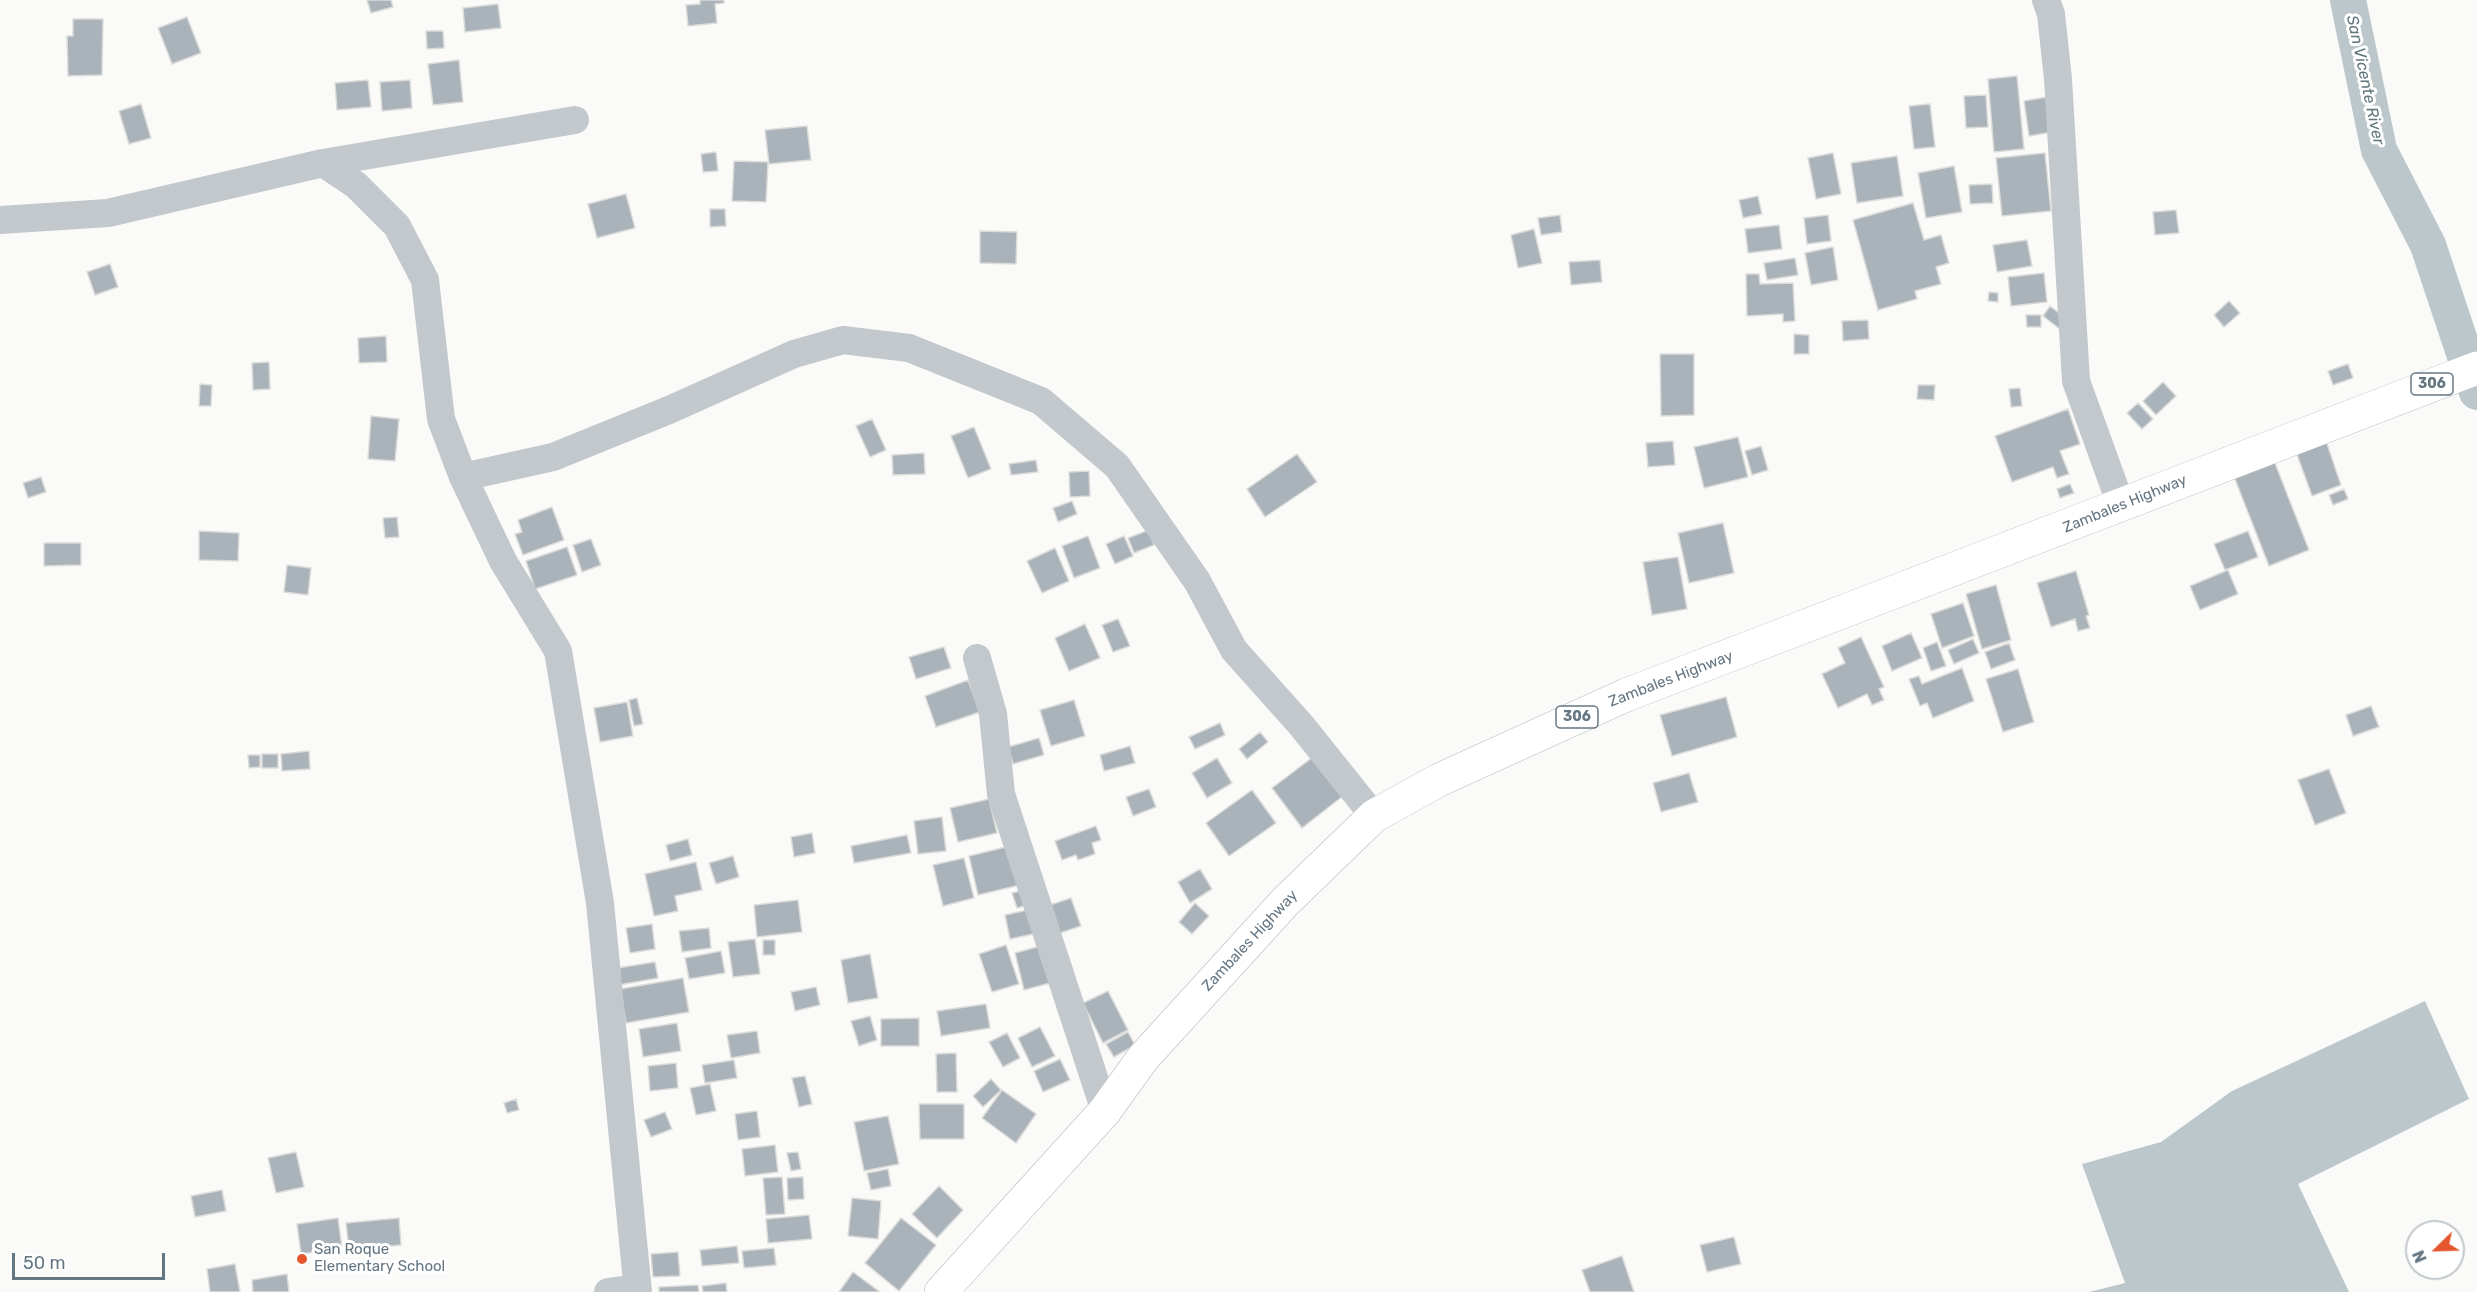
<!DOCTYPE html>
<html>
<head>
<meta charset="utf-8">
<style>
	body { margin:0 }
	#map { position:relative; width:2477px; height:1292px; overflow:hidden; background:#fafaf8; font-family:Rubik,sans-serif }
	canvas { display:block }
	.north { position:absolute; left:2405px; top:1220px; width:60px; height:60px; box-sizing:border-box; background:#fff; border:2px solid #c1c8cd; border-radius:50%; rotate:247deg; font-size:16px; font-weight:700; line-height:24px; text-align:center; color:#657683 }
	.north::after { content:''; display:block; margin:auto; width:21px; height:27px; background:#e4572e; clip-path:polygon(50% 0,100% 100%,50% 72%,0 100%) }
	.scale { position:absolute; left:12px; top:1253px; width:153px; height:27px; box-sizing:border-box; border:3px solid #657683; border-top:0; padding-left:8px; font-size:18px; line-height:21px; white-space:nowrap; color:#657683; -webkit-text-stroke:4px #fff; paint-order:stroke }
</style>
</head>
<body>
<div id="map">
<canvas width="2477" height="1292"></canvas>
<div class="north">N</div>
<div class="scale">50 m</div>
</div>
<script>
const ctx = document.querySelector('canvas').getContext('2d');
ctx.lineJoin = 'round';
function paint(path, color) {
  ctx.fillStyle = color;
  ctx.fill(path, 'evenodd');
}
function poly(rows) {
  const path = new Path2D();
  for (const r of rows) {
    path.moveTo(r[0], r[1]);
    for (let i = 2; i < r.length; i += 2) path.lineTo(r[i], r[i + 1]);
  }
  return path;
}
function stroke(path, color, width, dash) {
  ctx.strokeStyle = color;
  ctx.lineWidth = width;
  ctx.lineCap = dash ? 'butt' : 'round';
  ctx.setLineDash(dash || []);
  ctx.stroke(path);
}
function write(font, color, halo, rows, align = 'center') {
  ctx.font = font + ' Rubik,sans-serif';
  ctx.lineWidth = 6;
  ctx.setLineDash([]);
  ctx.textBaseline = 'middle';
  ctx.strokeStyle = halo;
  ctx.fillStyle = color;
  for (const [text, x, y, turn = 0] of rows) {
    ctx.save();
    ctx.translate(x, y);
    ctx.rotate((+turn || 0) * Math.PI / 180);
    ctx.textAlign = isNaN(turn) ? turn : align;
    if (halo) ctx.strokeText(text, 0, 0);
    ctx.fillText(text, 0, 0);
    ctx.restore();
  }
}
paint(poly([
	[2425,1001,2469,1099,2298,1184,2349,1292,2089,1292,2125,1283,2082,1164,2161,1142,2232,1091]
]), '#bbc7cb');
stroke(poly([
	[2348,0,2379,150,2428,245,2477,392]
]), '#bbc7cb', 36);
const building = poly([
	[367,0,391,0,393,7,371,13,367,0],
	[700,0,724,0,724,3,715,4,717,23,688,26,686,5,700,4,700,0],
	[498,4,501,28,465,32,463,8,498,4],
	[187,17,201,53,172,64,158,28,187,17],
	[73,19,103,19,102,75,68,76,67,36,73,36,73,19],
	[426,31,443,31,444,48,427,49,426,31],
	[459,60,463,102,433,105,428,64,459,60],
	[2017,76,2024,149,1994,152,1988,79,2017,76],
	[368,80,371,107,337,110,335,83,368,80],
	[410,80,412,108,382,111,380,82,410,80],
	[1986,95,1988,127,1966,128,1964,96,1986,95],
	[2047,97,2053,132,2029,136,2024,101,2047,97],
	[141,104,151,138,129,144,119,111,141,104],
	[1930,104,1935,147,1914,149,1909,106,1930,104],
	[807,126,811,160,769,164,765,130,807,126],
	[716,152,718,171,703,172,701,154,716,152],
	[1833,153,1841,194,1816,199,1808,158,1833,153],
	[2045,153,2051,211,2002,216,1996,158,2045,153],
	[1897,156,1903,196,1857,203,1851,163,1897,156],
	[734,161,768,162,766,202,732,201,734,161],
	[1954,166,1962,212,1926,218,1918,173,1954,166],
	[1992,184,1993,203,1970,204,1969,185,1992,184],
	[626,194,635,228,597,238,588,204,626,194],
	[1758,196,1762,214,1743,218,1739,200,1758,196],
	[1913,203,1924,240,1941,235,1949,263,1936,267,1941,284,1915,291,1917,299,1878,310,1853,220,1913,203],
	[710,209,725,209,726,226,710,227,710,209],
	[2176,210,2179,233,2155,235,2153,212,2176,210],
	[1560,215,1562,232,1541,235,1538,218,1560,215],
	[1828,215,1831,241,1807,244,1804,218,1828,215],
	[1779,225,1782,249,1748,253,1745,229,1779,225],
	[1534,229,1542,263,1518,268,1511,235,1534,229],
	[980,231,1017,232,1016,264,980,263,980,231],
	[2027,240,2032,266,1997,272,1993,245,2027,240],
	[1833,247,1838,280,1811,285,1805,253,1833,247],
	[1795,258,1798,275,1767,280,1764,263,1795,258],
	[1600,260,1602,282,1571,285,1569,262,1600,260],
	[110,264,118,287,95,295,87,272,110,264],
	[2044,273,2047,302,2011,306,2008,277,2044,273],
	[1746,274,1759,274,1760,284,1793,283,1795,321,1783,322,1783,314,1747,316,1746,274],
	[1989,292,1998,293,1998,302,1988,301,1989,292],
	[2229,301,2240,313,2224,327,2214,315,2229,301],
	[2050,306,2068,320,2061,330,2043,316,2050,306],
	[2026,315,2041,315,2041,327,2027,327,2026,315],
	[1868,320,1869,339,1843,341,1842,321,1868,320],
	[1794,334,1809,335,1809,354,1794,354,1794,334],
	[386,336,387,362,359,363,358,338,386,336],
	[1660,354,1694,354,1694,415,1661,416,1660,354],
	[269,362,270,389,253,390,252,363,269,362],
	[2348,364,2353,378,2333,385,2328,371,2348,364],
	[2163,382,2176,396,2156,415,2143,401,2163,382],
	[200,384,212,385,211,406,199,406,200,384],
	[1918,385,1935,385,1934,400,1917,399,1918,385],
	[2020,388,2022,406,2011,407,2009,389,2020,388],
	[2138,403,2153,419,2142,429,2127,413,2138,403],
	[2068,409,2080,444,2060,451,2069,474,2057,478,2053,467,2012,482,1995,436,2068,409],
	[371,416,399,419,395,461,368,459,371,416],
	[872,419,886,450,870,457,856,426,872,419],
	[974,427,991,469,968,478,951,436,974,427],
	[1738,437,1748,477,1704,488,1694,447,1738,437],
	[2325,438,2341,485,2312,496,2295,449,2325,438],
	[1673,441,1675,465,1648,467,1646,443,1673,441],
	[1761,446,1768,470,1752,475,1745,451,1761,446],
	[924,453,925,474,893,475,892,455,924,453],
	[1297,454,1317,482,1265,517,1247,489,1297,454],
	[2273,458,2309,550,2269,566,2233,474,2273,458],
	[1036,460,1038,472,1011,475,1009,464,1036,460],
	[1089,471,1090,496,1070,497,1069,472,1089,471],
	[41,477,46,492,28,498,23,483,41,477],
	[2070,484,2074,493,2060,498,2057,489,2070,484],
	[2344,489,2348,499,2333,505,2329,495,2344,489],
	[1072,501,1077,514,1058,522,1053,508,1072,501],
	[552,507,564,540,523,555,515,534,522,532,518,520,552,507],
	[397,517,399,537,385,538,383,518,397,517],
	[1723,523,1734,573,1689,583,1678,533,1723,523],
	[1149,530,1154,545,1134,553,1128,538,1149,530],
	[199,531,239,533,238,561,199,560,199,531],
	[2248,531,2258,557,2225,570,2214,544,2248,531],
	[1088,536,1100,568,1074,578,1062,546,1088,536],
	[1124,536,1133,556,1115,564,1106,544,1124,536],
	[591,539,601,565,582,572,573,545,591,539],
	[44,543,81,543,81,565,44,566,44,543],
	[567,547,577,575,535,589,526,561,567,547],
	[1055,548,1069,581,1042,593,1027,561,1055,548],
	[1678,557,1687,609,1652,615,1643,562,1678,557],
	[287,565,311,568,308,595,284,592,287,565],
	[2228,570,2238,594,2200,610,2190,586,2228,570],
	[2076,571,2089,615,2086,616,2090,628,2078,631,2075,619,2051,627,2037,583,2076,571],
	[1996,585,2011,640,1982,649,1966,594,1996,585],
	[1963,603,1974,636,1942,648,1931,614,1963,603],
	[1118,619,1130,646,1113,652,1102,625,1118,619],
	[1085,624,1100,658,1069,671,1055,638,1085,624],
	[1911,633,1922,658,1892,671,1882,646,1911,633],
	[1861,637,1884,687,1879,689,1884,700,1872,705,1867,694,1838,708,1822,674,1845,663,1838,648,1861,637],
	[1973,639,1979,653,1954,664,1948,650,1973,639],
	[1937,642,1946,666,1931,671,1923,648,1937,642],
	[2009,643,2015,660,1991,669,1985,652,2009,643],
	[944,647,951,668,916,679,909,657,944,647],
	[1962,668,1974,701,1933,718,1927,703,1920,706,1909,679,1919,676,1922,684,1962,668],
	[2018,669,2034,722,2003,732,1986,679,2018,669],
	[968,680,980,712,936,727,925,696,968,680],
	[1726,697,1737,737,1672,756,1660,715,1726,697],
	[637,698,643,724,634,726,629,700,637,698],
	[1074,700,1085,736,1051,746,1040,710,1074,700],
	[627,702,633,736,600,742,594,708,627,702],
	[2371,706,2379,727,2353,736,2346,715,2371,706],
	[1220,723,1225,735,1195,749,1189,737,1220,723],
	[1260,732,1268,742,1247,759,1239,749,1260,732],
	[1039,738,1044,755,1013,764,1008,747,1039,738],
	[1130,746,1135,763,1104,771,1100,755,1130,746],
	[309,751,310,769,282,771,281,754,309,751],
	[262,754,278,754,278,768,262,768,262,754],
	[248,755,260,755,260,767,249,768,248,755],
	[1313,757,1343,796,1302,828,1272,788,1313,757],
	[1217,758,1232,783,1207,798,1192,773,1217,758],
	[2329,769,2346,813,2315,825,2298,780,2329,769],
	[1689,773,1698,802,1661,812,1653,783,1689,773],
	[1149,789,1156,807,1133,816,1126,797,1149,789],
	[1252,790,1276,823,1229,856,1206,823,1252,790],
	[989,799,997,833,958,842,950,808,989,799],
	[942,817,946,851,918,854,914,821,942,817],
	[1096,826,1101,840,1092,843,1095,854,1078,860,1076,855,1062,860,1055,841,1096,826],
	[812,833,815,853,794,857,791,837,812,833],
	[907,835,911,853,854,863,851,846,907,835],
	[688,839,692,855,670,861,666,845,688,839],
	[1010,846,1020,885,978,895,969,856,1010,846],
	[733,856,739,877,716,884,709,863,733,856],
	[964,858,974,898,943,906,933,865,964,858],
	[696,862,702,890,675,896,678,911,654,916,645,874,696,862],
	[1200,869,1212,889,1190,903,1178,882,1200,869],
	[1027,889,1031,904,1017,908,1012,893,1027,889],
	[1071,898,1081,926,1060,933,1050,905,1071,898],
	[798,900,802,932,757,937,754,905,798,900],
	[1195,903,1209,916,1192,934,1179,922,1195,903],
	[1032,909,1038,933,1010,939,1005,915,1032,909],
	[652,924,655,949,630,953,626,928,652,924],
	[709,928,711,948,682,952,679,931,709,928],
	[755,939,760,974,733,977,728,942,755,939],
	[763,940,775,940,775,955,763,955,763,940],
	[1006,945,1019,984,992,992,979,954,1006,945],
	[1044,945,1054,982,1024,990,1015,953,1044,945],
	[721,951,725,973,689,979,685,958,721,951],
	[870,954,878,998,848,1003,841,960,870,954],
	[655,962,658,978,619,985,617,968,655,962],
	[683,978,689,1012,626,1023,620,989,683,978],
	[816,987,820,1005,795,1011,791,992,816,987],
	[1108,991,1128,1030,1103,1043,1083,1003,1108,991],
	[986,1004,990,1028,941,1036,937,1011,986,1004],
	[870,1016,877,1040,859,1046,851,1021,870,1016],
	[919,1018,919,1046,881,1046,881,1019,919,1018],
	[677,1023,681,1051,643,1057,639,1029,677,1023],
	[1040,1027,1055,1056,1032,1067,1018,1038,1040,1027],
	[757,1031,760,1053,731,1058,727,1035,757,1031],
	[1128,1032,1135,1045,1114,1057,1106,1044,1128,1032],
	[1007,1033,1020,1058,1003,1067,989,1042,1007,1033],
	[956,1053,957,1092,937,1092,936,1054,956,1053],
	[1060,1059,1070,1080,1043,1092,1034,1071,1060,1059],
	[734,1060,737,1078,705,1083,702,1065,734,1060],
	[676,1063,678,1088,650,1091,648,1066,676,1063],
	[805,1076,812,1104,799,1107,792,1078,805,1076],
	[991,1079,1001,1090,983,1107,973,1096,991,1079],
	[710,1084,716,1111,696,1115,690,1088,710,1084],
	[1002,1090,1036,1114,1016,1143,982,1118,1002,1090],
	[516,1099,519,1110,507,1113,504,1103,516,1099],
	[919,1104,964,1104,964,1139,920,1139,919,1104],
	[757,1111,760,1137,738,1140,735,1114,757,1111],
	[665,1112,672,1129,651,1137,644,1120,665,1112],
	[888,1116,899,1164,864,1171,854,1122,888,1116],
	[775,1145,778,1172,745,1176,742,1149,775,1145],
	[296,1152,304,1187,276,1193,268,1158,296,1152],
	[798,1152,801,1169,791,1171,787,1153,798,1152],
	[888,1169,891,1186,871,1190,867,1173,888,1169],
	[782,1177,785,1214,766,1215,763,1178,782,1177],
	[803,1177,804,1199,788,1200,787,1178,803,1177],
	[939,1186,963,1210,937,1238,912,1214,939,1186],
	[222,1190,226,1211,195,1217,191,1196,222,1190],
	[852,1198,881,1201,878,1239,848,1236,852,1198],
	[809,1215,812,1239,768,1243,766,1219,809,1215],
	[338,1218,342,1248,301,1254,297,1224,338,1218],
	[399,1218,401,1245,349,1250,346,1223,399,1218],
	[901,1218,936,1245,899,1291,865,1263,901,1218],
	[1734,1237,1741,1264,1707,1272,1700,1245,1734,1237],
	[737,1246,739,1263,702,1266,700,1250,737,1246],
	[774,1248,776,1265,744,1268,742,1251,774,1248],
	[678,1252,680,1276,653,1277,651,1254,678,1252],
	[1622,1256,1634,1292,1590,1292,1582,1270,1622,1256],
	[235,1264,240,1292,210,1292,207,1269,235,1264],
	[853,1272,880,1292,839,1292,853,1272],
	[287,1274,289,1292,253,1292,252,1280,287,1274],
	[726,1283,727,1292,703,1292,702,1286,726,1283],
	[698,1285,699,1292,659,1292,659,1287,698,1285]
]);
paint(building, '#aab3b9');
stroke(building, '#dcdcda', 1.5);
const major = poly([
	[941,1292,1105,1111,1143,1058,1285,902,1374,816,1439,780,1626,695,2477,368]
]);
stroke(major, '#b5babe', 34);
stroke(poly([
	[2046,0,2051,14,2058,79,2076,381,2121,505],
	[323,163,575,120],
	[0,220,108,213,323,163,356,185,397,226,425,280,441,419,463,477,503,561,558,651,600,903,638,1292],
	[463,477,553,457,669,410,794,354,843,340,909,348,1041,401,1117,466,1197,581,1234,650,1301,725,1374,816],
	[977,658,993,714,1001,794,1105,1111],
	[608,1292,637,1288]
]), '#c3c8cc', 28);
stroke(major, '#fff', 33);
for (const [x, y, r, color] of [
	[302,1259,6,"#e4572e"]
]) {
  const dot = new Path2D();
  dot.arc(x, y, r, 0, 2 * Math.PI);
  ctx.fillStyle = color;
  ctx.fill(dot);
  stroke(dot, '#fff', 2);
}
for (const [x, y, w] of [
	[2432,384,42],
	[1577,717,42]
]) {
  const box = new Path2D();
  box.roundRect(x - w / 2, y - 11, w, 22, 4.5);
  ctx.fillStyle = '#fff';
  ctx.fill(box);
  stroke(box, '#657683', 1.5);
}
write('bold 14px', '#657683', null, [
	["306",2432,384],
	["306",1577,717]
]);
write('15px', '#657683', '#fff', [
	["Zambales Highway",2125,504,-22],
	["Zambales Highway",1671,679,-21],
	["Zambales Highway",1250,941,-47]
]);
write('15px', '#657683', '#fff', [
	["San Roque",314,1250],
	["Elementary School",314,1267]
], 'left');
write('italic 16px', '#60757c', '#fff', [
	["San Vicente River",2365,80,78]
]);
</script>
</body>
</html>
